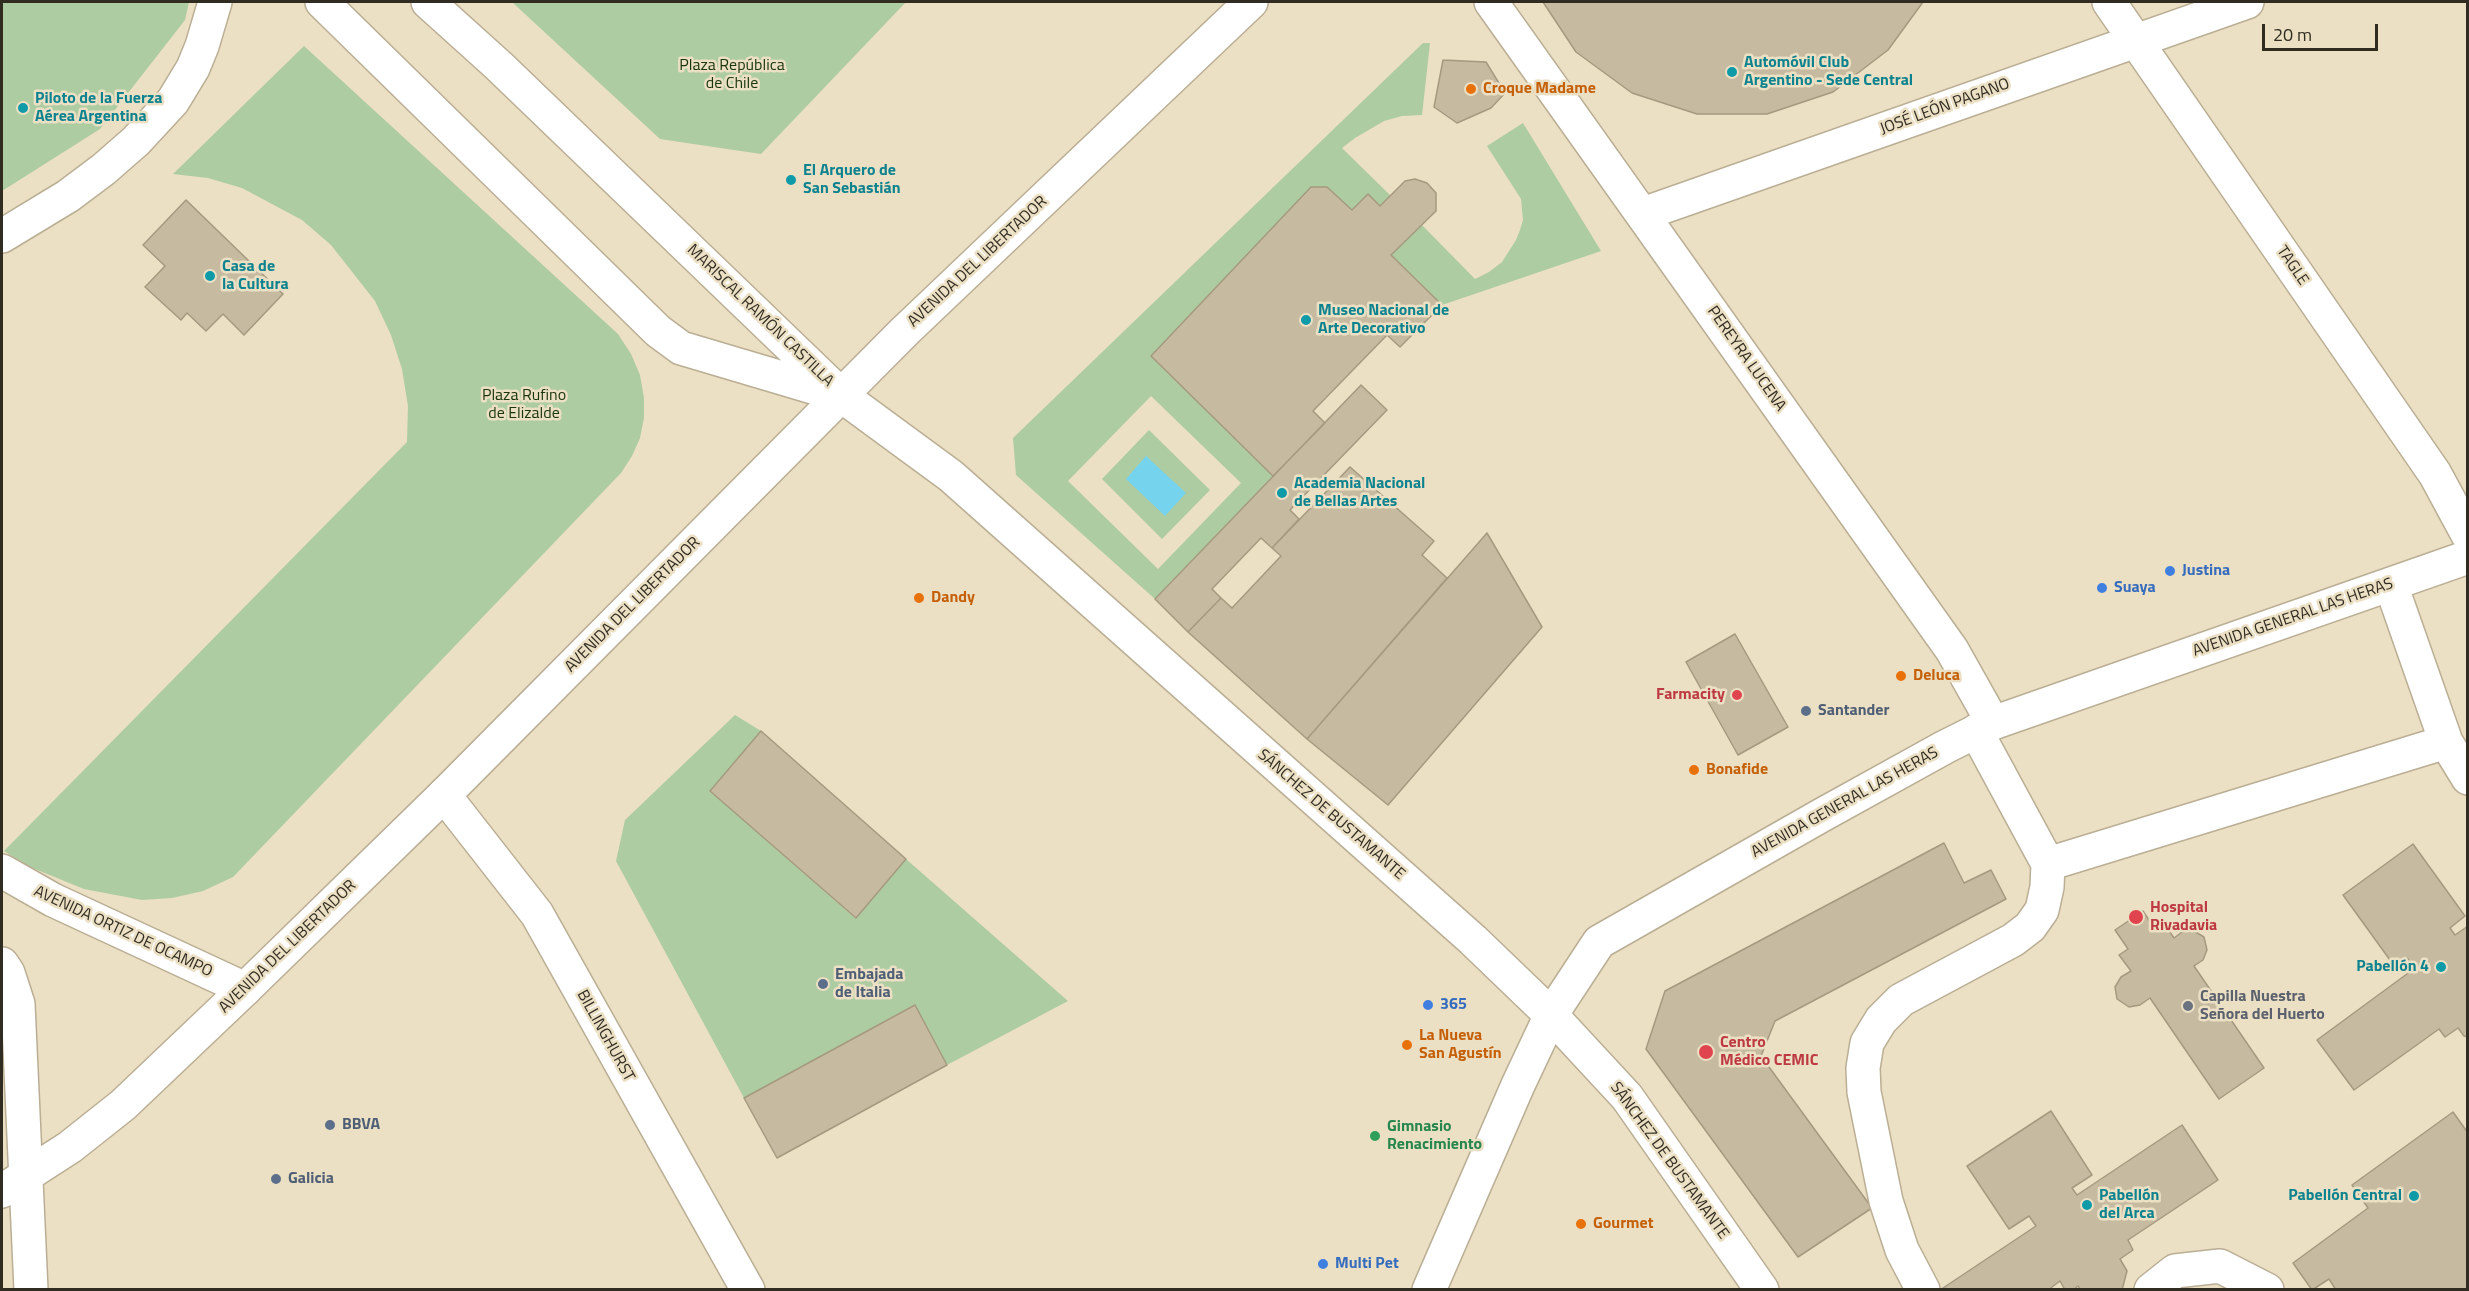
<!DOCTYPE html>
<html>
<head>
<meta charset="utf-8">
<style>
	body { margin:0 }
	#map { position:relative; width:2469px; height:1291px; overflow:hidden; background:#ebdfc4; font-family:"Titillium Web",sans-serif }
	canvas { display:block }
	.frame { position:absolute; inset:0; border:3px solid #302c21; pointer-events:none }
	.scale { position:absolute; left:2262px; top:24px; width:116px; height:27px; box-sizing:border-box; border:3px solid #302c21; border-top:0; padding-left:8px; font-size:18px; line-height:21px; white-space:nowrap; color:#302c21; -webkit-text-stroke:4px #ebdfc4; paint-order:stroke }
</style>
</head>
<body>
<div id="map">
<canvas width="2469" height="1291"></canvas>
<div class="frame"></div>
<div class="scale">20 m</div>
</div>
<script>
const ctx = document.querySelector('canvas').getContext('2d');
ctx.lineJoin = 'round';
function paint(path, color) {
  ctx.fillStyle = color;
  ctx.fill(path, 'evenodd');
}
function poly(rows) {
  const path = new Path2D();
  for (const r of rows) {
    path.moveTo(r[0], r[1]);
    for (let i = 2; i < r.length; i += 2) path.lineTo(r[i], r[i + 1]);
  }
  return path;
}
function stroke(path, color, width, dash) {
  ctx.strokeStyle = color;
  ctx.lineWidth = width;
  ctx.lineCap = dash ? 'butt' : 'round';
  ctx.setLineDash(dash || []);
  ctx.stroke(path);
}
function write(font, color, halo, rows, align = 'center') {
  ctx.font = font + ' "Titillium Web",sans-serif';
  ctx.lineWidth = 5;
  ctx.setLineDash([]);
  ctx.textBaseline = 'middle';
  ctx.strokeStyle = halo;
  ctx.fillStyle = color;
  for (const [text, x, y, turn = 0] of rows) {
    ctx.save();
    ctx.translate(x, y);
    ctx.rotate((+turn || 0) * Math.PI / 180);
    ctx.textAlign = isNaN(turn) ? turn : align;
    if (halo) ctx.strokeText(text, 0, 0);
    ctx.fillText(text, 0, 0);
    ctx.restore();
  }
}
paint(poly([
	[2,2,189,2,185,20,100,129,2,191],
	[512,2,906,2,761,154,660,139],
	[1423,43,1430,43,1422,115,1402,116,1384,121,1355,138,1342,148,1391,196,1380,206,1368,194,1352,210,1327,187,1311,187,1152,356,1273,476,1155,599,1016,475,1013,438],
	[1151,396,1241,483,1158,569,1068,481],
	[304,46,618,334,631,354,640,375,644,398,644,418,640,438,632,456,621,473,233,877,203,891,172,898,142,900,84,889,30,867,4,851,407,442,408,406,402,369,391,335,375,301,331,245,302,220,242,188,208,178,173,174],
	[1523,123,1601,251,1442,305,1391,255,1422,225,1475,279,1489,272,1502,262,1516,240,1520,230,1523,220,1521,199,1487,146],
	[1149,430,1210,490,1162,539,1102,479],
	[735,715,761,731,710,791,855,918,906,859,1068,1001,947,1065,914,1005,744,1098,616,861,625,820]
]), '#adcca1');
paint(poly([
	[1146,456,1186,493,1165,516,1126,479]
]), '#76d3ee');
const building = poly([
	[1543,2,1923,2,1888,50,1833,92,1767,114,1697,114,1632,93,1576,52,1543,2],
	[1443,60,1486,62,1505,93,1491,108,1457,123,1434,107,1443,60],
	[1415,179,1427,183,1436,193,1436,211,1391,255,1442,305,1400,347,1387,335,1313,411,1325,423,1273,476,1151,356,1311,187,1327,187,1352,210,1368,194,1380,206,1405,181,1415,179],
	[186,200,283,294,244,335,223,314,206,331,187,313,181,320,145,287,165,266,143,245,186,200],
	[1361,385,1387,410,1290,510,1299,519,1272,548,1261,538,1212,589,1221,598,1188,632,1155,599,1361,385],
	[1350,467,1434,541,1422,555,1447,578,1307,739,1188,632,1221,598,1232,608,1281,556,1272,548,1350,467],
	[1487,533,1542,627,1388,805,1307,739,1487,533],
	[1735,634,1788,727,1738,755,1686,662,1735,634],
	[761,731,906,859,856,918,710,791,761,731],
	[1944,843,1964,883,1991,870,2006,899,1775,1021,1761,1056,1872,1208,1798,1257,1646,1049,1665,991,1944,843],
	[2413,844,2465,916,2450,928,2455,935,2468,926,2468,1037,2464,1036,2458,1028,2445,1037,2439,1029,2354,1090,2317,1040,2415,968,2407,958,2395,967,2343,895,2413,844],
	[2143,911,2154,928,2163,922,2174,938,2182,932,2194,931,2204,937,2207,950,2203,960,2194,966,2264,1068,2219,1099,2150,998,2140,1005,2129,1007,2117,999,2115,987,2121,977,2131,971,2119,955,2128,949,2115,930,2143,911],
	[915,1005,947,1065,777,1158,744,1098,915,1005],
	[2051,1111,2092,1175,2072,1188,2077,1195,2182,1125,2218,1180,2128,1240,2133,1250,2120,1259,2127,1271,2122,1290,2081,1290,2078,1286,2073,1290,2065,1290,2060,1281,2048,1290,1940,1290,2036,1226,2029,1216,2009,1229,1967,1166,2051,1111],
	[2453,1112,2468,1133,2468,1290,2336,1290,2329,1279,2312,1290,2293,1263,2368,1208,2352,1185,2453,1112]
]);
paint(building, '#c6baa0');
stroke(building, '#a59a80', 1.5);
const minor = poly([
	[322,2,658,331,681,348,836,394],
	[428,2,499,66,842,396,951,476,1473,940,1551,1015,1627,1097,1762,1290],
	[1491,2,1952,650,1993,723],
	[2109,2,2435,474,2468,535],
	[1643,214,2247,2],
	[2,236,68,196,104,169,136,141,173,101,193,68,202,46,215,2],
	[2391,585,2446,742,2468,778],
	[444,795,537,914,748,1290],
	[2048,864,2446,742],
	[2,871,53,900,245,989],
	[2,964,8,973,18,1004,31,1290],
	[1923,1290,1902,1250,1886,1201,1864,1092,1863,1068,1867,1043,1881,1020,1901,1000,2013,940,2030,927,2042,910,2047,887,2048,864,1976,731],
	[2151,1290,2175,1271,2220,1266,2267,1290]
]);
const major = poly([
	[2,1191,70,1147,123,1105,245,989,444,795,904,332,1251,2],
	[1429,1290,1518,1085,1551,1015,1599,942,1822,815,1945,747,1993,723,2468,557]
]);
stroke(minor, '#baae94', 36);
stroke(major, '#baae94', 36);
stroke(minor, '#fff', 33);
stroke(major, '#fff', 33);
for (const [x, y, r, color] of [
	[1732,72,6,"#0f9aa8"],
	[1471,89,6,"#e8710a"],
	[23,108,6,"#0f9aa8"],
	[791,180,6,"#0f9aa8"],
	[210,276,6,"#0f9aa8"],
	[1306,320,6,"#0f9aa8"],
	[1282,493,6,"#0f9aa8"],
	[2170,571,6,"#3f7fe0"],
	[2102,588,6,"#3f7fe0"],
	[919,598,6,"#e8710a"],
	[1901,676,6,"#e8710a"],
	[1737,695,6,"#e0444e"],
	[1806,711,6,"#5c6f8a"],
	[1694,770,6,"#e8710a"],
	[2136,917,8,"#e0444e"],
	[2441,967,6,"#0f9aa8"],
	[823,984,6,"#5c6f8a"],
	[1428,1005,6,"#3f7fe0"],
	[2188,1006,6,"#6b7280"],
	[1407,1045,6,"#e8710a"],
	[1706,1052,8,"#e0444e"],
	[330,1125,6,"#5c6f8a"],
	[1375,1136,6,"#2e9e5b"],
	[276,1179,6,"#5c6f8a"],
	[2414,1196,6,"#0f9aa8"],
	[2087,1205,6,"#0f9aa8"],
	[1581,1224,6,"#e8710a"],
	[1323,1264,6,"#3f7fe0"]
]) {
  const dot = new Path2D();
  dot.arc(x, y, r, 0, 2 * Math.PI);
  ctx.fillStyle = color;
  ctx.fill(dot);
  stroke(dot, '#ebdfc4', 2);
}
write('bold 16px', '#0d838f', '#ebdfc4', [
	["Automóvil Club",1744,63],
	["Argentino - Sede Central",1744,81],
	["Piloto de la Fuerza",35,99],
	["Aérea Argentina",35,117],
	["El Arquero de",803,171],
	["San Sebastián",803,189],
	["Casa de",222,267],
	["la Cultura",222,285],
	["Museo Nacional de",1318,311],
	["Arte Decorativo",1318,329],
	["Academia Nacional",1294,484],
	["de Bellas Artes",1294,502],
	["Pabellón 4",2429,967,"right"],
	["Pabellón",2099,1196],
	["del Arca",2099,1214],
	["Pabellón Central",2402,1196,"right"]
], 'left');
write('16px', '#19350a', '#ebdfc4', [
	["Plaza República",732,66],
	["de Chile",732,84],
	["Plaza Rufino",524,396],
	["de Elizalde",524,414]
]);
write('bold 16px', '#c56008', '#ebdfc4', [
	["Croque Madame",1483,89],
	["Dandy",931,598],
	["Deluca",1913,676],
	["Bonafide",1706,770],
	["La Nueva",1419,1036],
	["San Agustín",1419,1054],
	["Gourmet",1593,1224]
], 'left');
write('16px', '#302c21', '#ebdfc4', [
	["JOSÉ LEÓN PAGANO",1945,107,-20],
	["AVENIDA DEL LIBERTADOR",978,262,-43],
	["TAGLE",2292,266,56],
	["MARISCAL RAMÓN CASTILLA",760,316,44],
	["PEREYRA LUCENA",1746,359,55],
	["AVENIDA DEL LIBERTADOR",633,605,-45],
	["AVENIDA GENERAL LAS HERAS",2293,618,-19],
	["AVENIDA GENERAL LAS HERAS",1845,803,-29],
	["SÁNCHEZ DE BUSTAMANTE",1331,815,41],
	["AVENIDA ORTIZ DE OCAMPO",123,932,25],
	["AVENIDA DEL LIBERTADOR",288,947,-44],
	["BILLINGHURST",605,1036,61],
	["SÁNCHEZ DE BUSTAMANTE",1669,1161,54]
]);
write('bold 16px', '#366cbe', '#ebdfc4', [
	["Justina",2182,571],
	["Suaya",2114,588],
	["365",1440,1005],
	["Multi Pet",1335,1264]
], 'left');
write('bold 16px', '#be3a42', '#ebdfc4', [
	["Farmacity",1725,695,"right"],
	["Hospital",2150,908],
	["Rivadavia",2150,926],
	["Centro",1720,1043],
	["Médico CEMIC",1720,1061]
], 'left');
write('bold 16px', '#4e5e75', '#ebdfc4', [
	["Santander",1818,711],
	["Embajada",835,975],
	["de Italia",835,993],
	["BBVA",342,1125],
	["Galicia",288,1179]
], 'left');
write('bold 16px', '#5b616d', '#ebdfc4', [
	["Capilla Nuestra",2200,997],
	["Señora del Huerto",2200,1015]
], 'left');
write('bold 16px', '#27864d', '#ebdfc4', [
	["Gimnasio",1387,1127],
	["Renacimiento",1387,1145]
], 'left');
</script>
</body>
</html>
